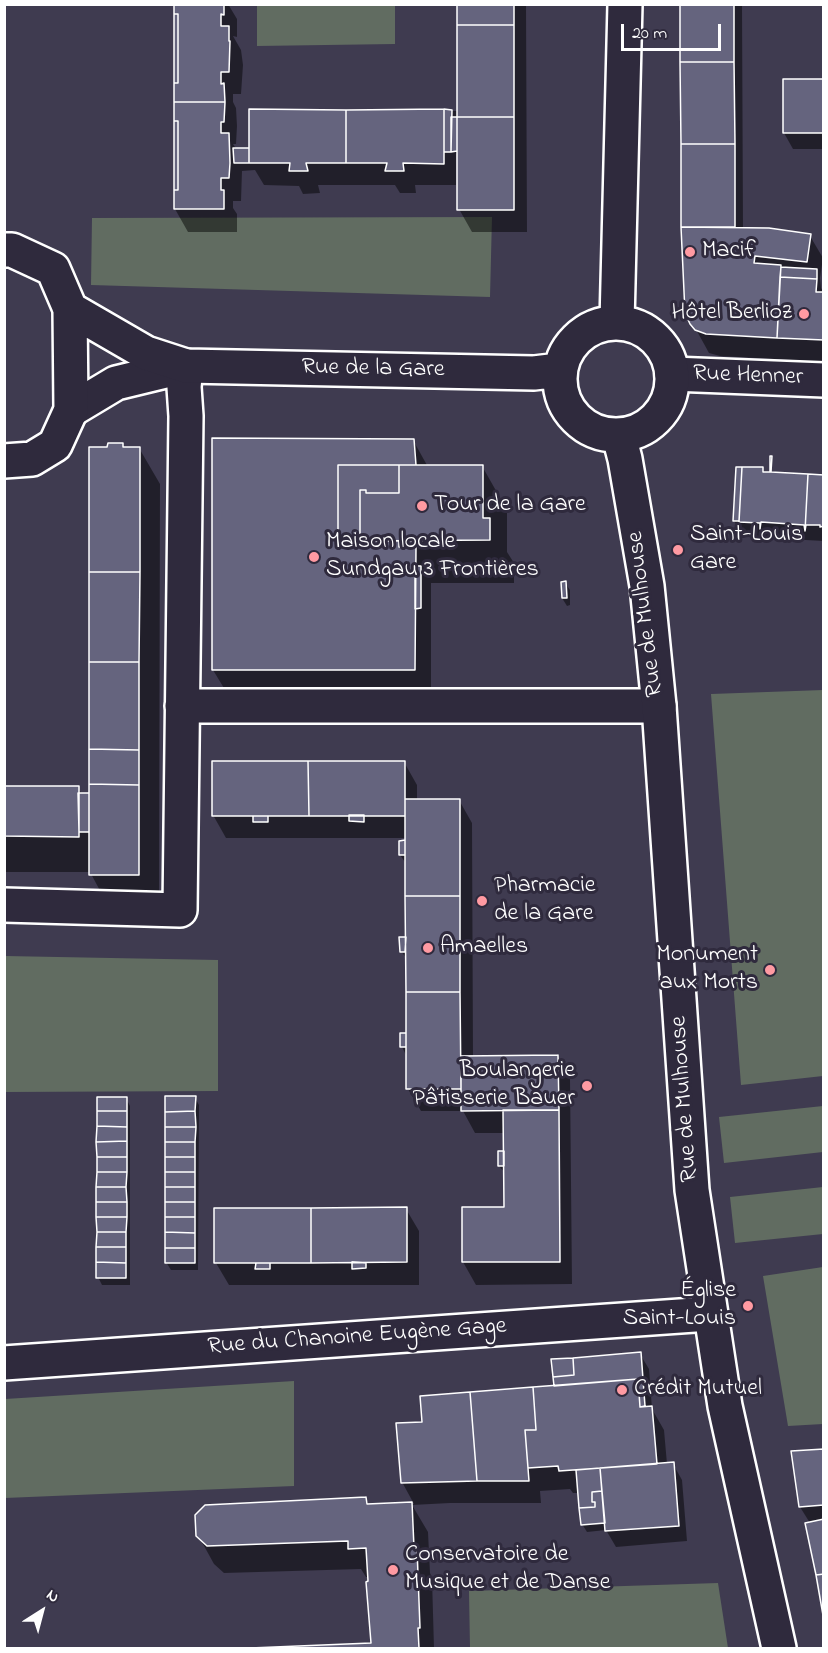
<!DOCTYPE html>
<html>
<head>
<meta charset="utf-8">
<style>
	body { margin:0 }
	#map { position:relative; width:828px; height:1653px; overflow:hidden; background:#3f3b50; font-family:"Indie Flower",sans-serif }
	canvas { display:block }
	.frame { position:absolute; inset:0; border:6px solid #fff; pointer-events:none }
	.north { position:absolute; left:12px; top:1581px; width:60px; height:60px; -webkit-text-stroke:4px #2f2a3d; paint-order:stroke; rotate:36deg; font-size:16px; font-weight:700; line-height:24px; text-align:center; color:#fff }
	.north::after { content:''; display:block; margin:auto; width:21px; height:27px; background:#fff; clip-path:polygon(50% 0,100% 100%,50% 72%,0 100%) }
	.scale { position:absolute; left:621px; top:24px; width:100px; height:27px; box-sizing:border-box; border:3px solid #fff; border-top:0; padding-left:8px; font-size:18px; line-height:21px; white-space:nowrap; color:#fff; -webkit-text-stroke:4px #2f2a3d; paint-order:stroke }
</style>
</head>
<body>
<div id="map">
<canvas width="828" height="1653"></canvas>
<div class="frame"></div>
<div class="north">N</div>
<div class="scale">20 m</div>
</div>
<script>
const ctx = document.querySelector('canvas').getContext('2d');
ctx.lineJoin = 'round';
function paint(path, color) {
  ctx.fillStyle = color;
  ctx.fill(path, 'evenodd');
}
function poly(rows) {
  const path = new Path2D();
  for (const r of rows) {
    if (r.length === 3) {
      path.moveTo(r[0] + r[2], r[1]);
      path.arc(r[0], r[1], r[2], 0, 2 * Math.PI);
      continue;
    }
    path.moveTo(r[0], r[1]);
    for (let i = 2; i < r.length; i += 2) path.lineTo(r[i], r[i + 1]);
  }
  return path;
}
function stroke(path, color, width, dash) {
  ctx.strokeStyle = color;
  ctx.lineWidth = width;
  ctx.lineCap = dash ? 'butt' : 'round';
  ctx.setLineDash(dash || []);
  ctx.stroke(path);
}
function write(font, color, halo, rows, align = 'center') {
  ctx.font = font + ' "Indie Flower",sans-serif';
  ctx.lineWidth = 6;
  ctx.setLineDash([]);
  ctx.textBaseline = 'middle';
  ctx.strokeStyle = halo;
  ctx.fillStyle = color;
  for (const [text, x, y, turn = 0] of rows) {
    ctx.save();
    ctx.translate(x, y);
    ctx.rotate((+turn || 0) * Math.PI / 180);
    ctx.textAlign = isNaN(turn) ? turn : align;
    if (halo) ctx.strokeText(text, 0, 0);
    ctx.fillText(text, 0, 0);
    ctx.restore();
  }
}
paint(poly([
	[257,5,395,5,395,44,257,46],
	[492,217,490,297,91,285,92,218],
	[823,690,823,1076,741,1085,711,694],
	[5,956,218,960,218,1091,5,1092],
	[823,1106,823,1152,724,1163,719,1117],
	[823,1187,823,1234,735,1243,730,1197],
	[823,1267,823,1424,788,1426,763,1276],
	[294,1381,294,1486,5,1498,5,1399],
	[718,1583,728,1648,470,1648,469,1591]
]), '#616c61');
paint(poly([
	[176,4,228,4,237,19,237,37,233,36,241,50,243,65,241,94,233,94,233,102,236,108,237,126,236,144,233,144,237,150,248,149,445,111,459,111,459,4,526,4,527,232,472,232,459,209,459,154,456,154,456,185,415,185,416,193,400,193,395,185,318,185,320,193,303,194,299,186,264,185,255,170,242,171,241,201,233,201,233,208,237,214,237,232,188,232,175,209],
	[681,4,742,4,743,229,810,236,823,258,820,278,821,288,824,293,824,375,800,373,792,360,720,356,709,353,687,313,682,227],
	[824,81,824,149,793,149,784,133],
	[413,440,428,467,482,466,507,510,507,552,514,563,514,583,431,583,431,698,230,698,213,670],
	[122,445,124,448,139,448,160,484,159,911,111,911,90,872,4,872,4,787,78,788,82,794,90,798,109,448],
	[737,468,763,469,765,474,824,476,824,541,750,537,745,529,739,528,734,521],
	[565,583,570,590,570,605,567,606,562,598,561,584],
	[404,762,417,785,417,800,459,800,472,823,473,1057,557,1057,570,1079,572,1284,476,1285,463,1262,463,1208,506,1208,505,1173,499,1166,505,1153,505,1133,475,1133,463,1111,421,1111,408,1089,406,1055,402,1047,402,1034,407,1039,407,959,401,951,407,938,407,862,405,862,400,855,407,838,226,838,213,815],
	[126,1098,130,1106,130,1285,102,1285,98,1277],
	[195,1098,199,1105,198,1270,171,1270,166,1262],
	[406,1209,419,1231,419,1285,229,1285,216,1263],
	[640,1354,649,1369,652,1409,664,1430,667,1464,673,1464,682,1480,687,1541,616,1547,606,1530,587,1532,582,1524,580,1493,573,1493,570,1489,540,1491,541,1503,450,1503,412,1505,428,1532,430,1573,432,1578,434,1648,284,1648,372,1644,369,1577,366,1577,361,1569,224,1573,214,1564,198,1535,365,1498,369,1505,414,1504,402,1482,423,1423,555,1387],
	[824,1450,824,1613,810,1523,800,1507]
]), '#0007');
const building = poly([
	[174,4,224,4,224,15,221,14,221,26,229,26,229,41,230,41,229,72,221,72,221,84,224,83,225,102,174,102,174,83,178,83,178,14,174,14,174,4],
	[457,4,514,4,514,25,457,25,457,4],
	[680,4,734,4,734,62,680,62,680,4],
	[174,14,178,14,178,83,174,83,174,14],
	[457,25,514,25,514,117,457,117,457,25],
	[680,62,734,62,735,144,681,144,680,62],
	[783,79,824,79,824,133,783,133,783,79],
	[174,102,225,102,224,122,221,122,221,133,229,133,230,163,229,178,221,178,221,190,224,190,224,209,174,209,174,190,178,190,178,121,174,121,174,102],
	[249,109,346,110,346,163,306,163,308,171,289,171,290,163,249,163,249,109],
	[444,109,444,164,403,163,404,171,385,171,387,163,346,163,346,110,444,109],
	[444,109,452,110,451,152,444,152,444,109],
	[451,117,457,117,457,151,451,152,451,117],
	[457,117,514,117,514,210,457,210,457,117],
	[174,121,178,121,178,190,174,190,174,121],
	[681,144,735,144,735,227,681,227,681,144],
	[233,148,249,148,249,163,234,163,233,148],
	[681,227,769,228,811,234,807,262,755,256,754,263,781,265,777,338,706,334,695,330,690,324,685,313,681,227],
	[781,267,817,269,817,279,780,277,781,267],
	[780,277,817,279,816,292,824,292,824,340,777,338,780,277],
	[212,438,414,439,416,465,338,465,338,541,399,541,399,547,416,547,415,670,212,670,212,438],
	[108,443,123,443,123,447,140,447,140,572,89,572,89,447,107,447,108,443],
	[770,456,772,456,771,472,808,474,805,531,804,525,790,524,790,526,790,524,761,522,760,529,760,523,739,522,742,467,763,467,763,472,770,472,770,456],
	[338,465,399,465,399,493,366,493,366,490,360,490,360,541,338,541,338,465],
	[399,465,483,465,483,518,490,518,490,540,360,541,360,490,366,490,366,493,399,493,399,465],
	[736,467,742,467,739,521,733,521,736,467],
	[808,474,824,475,824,526,820,527,820,525,806,525,805,531,808,474],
	[399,541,415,541,416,547,399,547,399,541],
	[415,566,421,566,421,608,415,609,415,566],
	[89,572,140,572,139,662,89,662,89,572],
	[566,581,567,598,562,598,561,582,566,581],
	[89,662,139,662,139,750,89,749,89,662],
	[89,749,139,750,139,785,89,784,89,749],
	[212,761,308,761,309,816,212,816,212,761],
	[308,761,405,761,405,816,309,816,308,761],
	[89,784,139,785,139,875,89,875,89,784],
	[4,786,79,786,79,837,4,836,4,786],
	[78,793,89,793,89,832,79,832,78,793],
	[405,799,460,799,460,896,405,896,405,799],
	[349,815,364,815,364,822,349,821,349,815],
	[253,816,268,816,268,822,253,822,253,816],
	[405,840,405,855,399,855,399,841,405,840],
	[405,896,460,896,460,992,406,992,405,896],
	[399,937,406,937,405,952,400,952,399,937],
	[406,992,460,992,461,1089,406,1089,406,992],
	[400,1033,406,1033,406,1047,400,1047,400,1033],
	[558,1055,559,1110,461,1111,461,1056,558,1055],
	[165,1096,196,1096,195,1111,165,1112,165,1096],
	[97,1097,127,1097,127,1111,97,1111,97,1097],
	[503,1110,559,1110,560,1262,462,1262,462,1207,504,1207,503,1110],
	[97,1111,127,1111,127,1127,97,1126,97,1111],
	[195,1111,196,1127,165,1127,165,1112,195,1111],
	[97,1126,127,1127,127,1141,96,1142,97,1126],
	[165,1127,196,1127,195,1142,165,1142,165,1127],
	[127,1141,127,1157,97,1157,96,1142,127,1141],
	[165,1142,195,1142,195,1157,165,1157,165,1142],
	[498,1151,504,1151,504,1166,498,1166,498,1151],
	[97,1157,127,1157,127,1172,97,1172,97,1157],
	[165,1157,195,1157,195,1172,165,1172,165,1157],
	[97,1172,127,1172,126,1187,96,1187,97,1172],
	[165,1172,195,1172,195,1187,165,1187,165,1172],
	[96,1187,126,1187,127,1202,96,1202,96,1187],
	[165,1187,195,1187,195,1202,165,1202,165,1187],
	[96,1202,127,1202,127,1217,96,1217,96,1202],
	[165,1202,195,1202,195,1217,165,1217,165,1202],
	[407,1207,407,1262,311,1263,311,1208,407,1207],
	[214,1208,311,1208,311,1263,214,1263,214,1208],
	[96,1217,127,1217,126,1232,97,1232,96,1217],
	[165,1217,195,1217,195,1233,165,1232,165,1217],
	[97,1232,126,1232,126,1247,96,1247,97,1232],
	[165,1232,195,1233,195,1248,165,1248,165,1232],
	[96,1247,126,1247,126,1263,96,1262,96,1247],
	[165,1248,195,1248,195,1263,165,1263,165,1248],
	[96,1262,126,1263,126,1278,96,1278,96,1262],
	[352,1262,366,1263,366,1268,352,1269,352,1262],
	[256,1263,270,1263,270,1269,255,1269,256,1263],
	[641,1352,645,1406,640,1407,638,1379,554,1386,553,1377,574,1375,573,1358,641,1352],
	[573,1358,574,1375,553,1377,551,1359,573,1358],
	[638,1379,640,1407,652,1406,657,1464,559,1471,558,1466,528,1468,525,1430,536,1430,533,1387,638,1379],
	[533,1387,536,1430,525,1430,529,1481,477,1481,470,1392,533,1387],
	[470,1392,477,1481,401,1483,396,1423,422,1422,420,1396,470,1392],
	[824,1449,824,1505,799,1507,791,1451,824,1449],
	[674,1462,679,1526,605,1531,600,1468,674,1462],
	[600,1468,602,1491,592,1492,592,1502,595,1502,595,1507,579,1508,576,1470,600,1468],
	[602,1491,605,1523,581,1525,579,1508,595,1507,595,1502,592,1502,592,1492,602,1491],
	[366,1497,367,1504,412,1502,414,1548,417,1548,420,1628,418,1628,419,1648,250,1648,371,1643,366,1582,368,1581,366,1548,348,1549,348,1541,207,1546,196,1536,195,1515,205,1505,366,1497],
	[824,1519,824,1574,816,1575,805,1523,824,1519],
	[824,1574,824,1621,816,1575,824,1574]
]);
paint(building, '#65647e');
stroke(building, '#fff', 1.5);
const minor = poly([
	[672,374,824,380],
	[182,706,659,706],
	[4,905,180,910,186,416,184,387,186,366,116,383,71,410],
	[4,1363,709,1314]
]);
const major = poly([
	[4,250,12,250,53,269,68,304,70,309,71,410,55,445,32,459,4,461],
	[70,309,146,353,186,366,534,373,559,370],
	[617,322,625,4],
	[616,379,56],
	[619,436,625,459,647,586,659,706,692,1190,725,1406,779,1648]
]);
stroke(minor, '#fff', 38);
stroke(major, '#fff', 38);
stroke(minor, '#2f2a3d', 33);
stroke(major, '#2f2a3d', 33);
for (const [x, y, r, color] of [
	[690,252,6,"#ff9aa2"],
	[804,314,6,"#ff9aa2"],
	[422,506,6,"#ff9aa2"],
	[678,550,6,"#ff9aa2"],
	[314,557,6,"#ff9aa2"],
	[482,901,6,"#ff9aa2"],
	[428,948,6,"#ff9aa2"],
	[770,970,6,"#ff9aa2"],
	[587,1086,6,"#ff9aa2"],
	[748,1306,6,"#ff9aa2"],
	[622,1390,6,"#ff9aa2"],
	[393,1570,6,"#ff9aa2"]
]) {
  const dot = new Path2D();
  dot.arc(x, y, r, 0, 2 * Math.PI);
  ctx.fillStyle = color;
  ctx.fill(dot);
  stroke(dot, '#2f2a3d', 2);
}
write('24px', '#fff', '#2f2a3d', [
	["Macif",702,252],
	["Hôtel Berlioz",792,314,"right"],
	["Tour de la Gare",434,506],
	["Saint-Louis",690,536],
	["Gare",690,564],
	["Maison locale",326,543],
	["Sundgau 3 Frontières",326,571],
	["Pharmacie",494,887],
	["de la Gare",494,915],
	["Amaelles",440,948],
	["Monument",758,956,"right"],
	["aux Morts",758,984,"right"],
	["Boulangerie",575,1072,"right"],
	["Pâtisserie Bauer",575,1100,"right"],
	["Église",736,1292,"right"],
	["Saint-Louis",736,1320,"right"],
	["Crédit Mutuel",634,1390],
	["Conservatoire de",405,1556],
	["Musique et de Danse",405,1584]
], 'left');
write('24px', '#fff', '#2f2a3d', [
	["Rue de la Gare",373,370,1],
	["Rue Henner",748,377,2],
	["Rue de Mulhouse",647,614,-97],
	["Rue de Mulhouse",686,1099,-94],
	["Rue du Chanoine Eugène Gage",357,1338,-4]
]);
</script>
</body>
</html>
